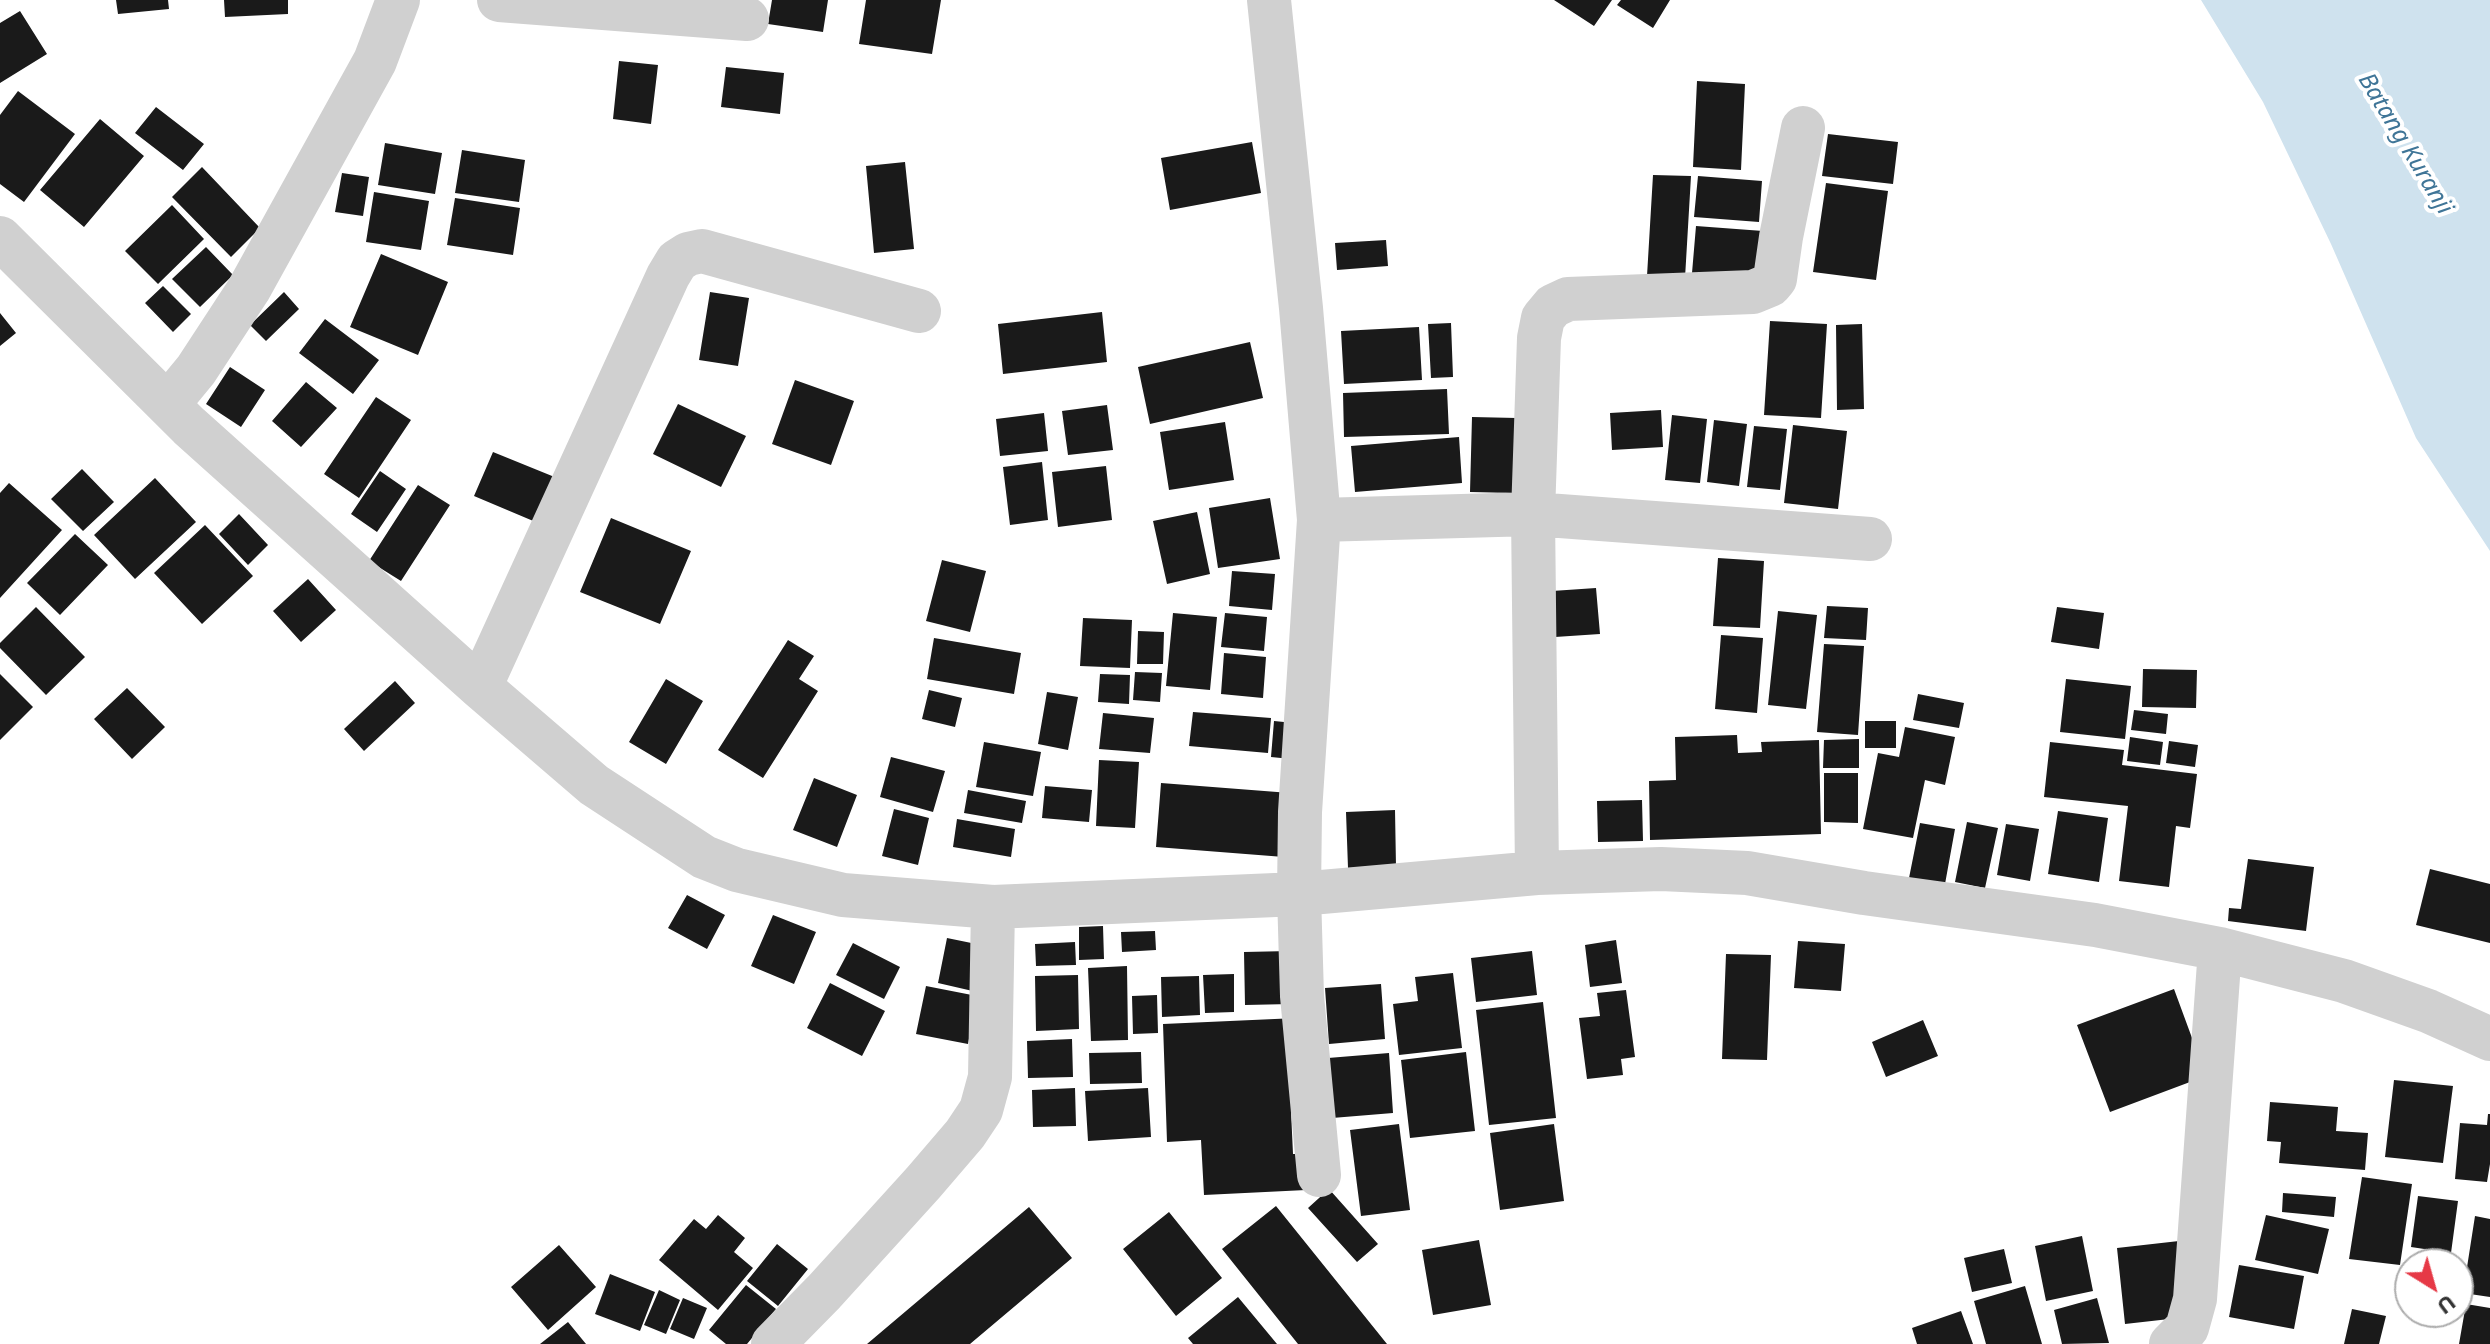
<!DOCTYPE html>
<html>
<head>
<meta charset="utf-8">
<style>
	body { margin:0 }
	#map { position:relative; width:2490px; height:1344px; overflow:hidden; background:#fff; font-family:"Noto Sans",sans-serif }
	canvas { display:block }
	.north { position:absolute; left:2394px; top:1248px; width:80px; height:80px; box-sizing:border-box; background:#fff; border:2px solid #adadad; border-radius:50%; rotate:143deg; font-size:22px; font-weight:700; line-height:32px; text-align:center; color:#333 }
	.north::after { content:''; display:block; margin:auto; width:28px; height:36px; background:#e63946; clip-path:polygon(50% 0,100% 100%,50% 72%,0 100%) }
</style>
</head>
<body>
<div id="map">
<canvas width="2490" height="1344"></canvas>
<div class="north">U</div>
</div>
<script>
const ctx = document.querySelector('canvas').getContext('2d');
ctx.lineJoin = 'round';
function paint(path, color) {
  ctx.fillStyle = color;
  ctx.fill(path, 'evenodd');
}
function poly(rows) {
  const path = new Path2D();
  for (const r of rows) {
    path.moveTo(r[0], r[1]);
    for (let i = 2; i < r.length; i += 2) path.lineTo(r[i], r[i + 1]);
  }
  return path;
}
function stroke(path, color, width, dash) {
  ctx.strokeStyle = color;
  ctx.lineWidth = width;
  ctx.lineCap = dash ? 'butt' : 'round';
  ctx.setLineDash(dash || []);
  ctx.stroke(path);
}
function write(font, color, halo, rows, align = 'center') {
  ctx.font = font + ' "Noto Sans",sans-serif';
  ctx.lineWidth = 8;
  ctx.setLineDash([]);
  ctx.textBaseline = 'middle';
  ctx.strokeStyle = halo;
  ctx.fillStyle = color;
  for (const [text, x, y, turn = 0] of rows) {
    ctx.save();
    ctx.translate(x, y);
    ctx.rotate((+turn || 0) * Math.PI / 180);
    ctx.textAlign = isNaN(turn) ? turn : align;
    if (halo) ctx.strokeText(text, 0, 0);
    ctx.fillText(text, 0, 0);
    ctx.restore();
  }
}
paint(poly([
	[2201,0,2490,0,2490,551,2416,438,2331,244,2263,102]
]), '#cfe2ee');
paint(poly([
	[116,0,168,0,169,9,118,14],
	[224,0,288,0,288,14,225,17],
	[772,0,828,0,823,32,768,24],
	[866,0,941,0,932,54,859,44],
	[1554,0,1612,0,1594,26],
	[1621,0,1670,0,1653,28,1617,5],
	[20,11,47,54,0,83,0,23],
	[619,61,658,65,651,124,613,119],
	[726,67,784,73,780,114,721,107],
	[1697,81,1745,84,1741,170,1693,167],
	[18,91,75,134,24,202,0,184,0,115],
	[156,107,204,144,183,170,135,133],
	[100,119,144,156,84,227,40,190],
	[1828,134,1898,142,1893,184,1822,176],
	[1252,142,1261,193,1170,210,1161,158],
	[385,143,442,153,435,194,378,185],
	[462,150,525,160,519,202,455,193],
	[905,162,914,249,874,253,866,166],
	[202,167,260,228,231,257,172,197],
	[342,173,369,177,363,216,335,212],
	[1653,175,1691,176,1685,278,1647,276],
	[1698,176,1762,181,1759,222,1694,217],
	[1826,183,1888,191,1876,280,1813,272],
	[374,192,429,201,421,250,366,242],
	[455,198,520,208,513,255,447,245],
	[172,205,204,239,158,284,125,251],
	[1696,226,1763,231,1759,277,1692,273],
	[1386,240,1388,266,1337,270,1335,243],
	[206,247,233,275,200,307,172,279],
	[381,254,448,282,418,355,350,327],
	[163,286,191,314,173,332,145,303],
	[284,292,299,309,266,341,250,325],
	[710,292,749,298,738,366,699,360],
	[1102,312,1107,362,1003,374,998,324],
	[0,313,16,333,0,346],
	[325,319,379,360,353,394,299,353],
	[1770,321,1827,324,1821,418,1764,415],
	[1451,323,1453,377,1431,378,1428,324],
	[1862,324,1864,409,1837,410,1836,325],
	[1419,327,1422,380,1344,384,1341,331],
	[1250,342,1263,398,1150,424,1138,367],
	[230,367,265,390,241,427,206,404],
	[795,380,854,401,831,465,772,444],
	[306,382,337,408,301,447,272,421],
	[1447,389,1449,434,1344,437,1343,393],
	[376,397,411,420,359,498,324,474],
	[678,404,746,436,721,487,653,454],
	[1107,405,1113,450,1068,455,1062,411],
	[1661,410,1663,447,1612,450,1610,413],
	[1044,413,1048,451,1000,456,996,419],
	[1672,415,1707,419,1700,483,1665,480],
	[1472,417,1517,418,1515,493,1470,492],
	[1714,420,1747,424,1739,486,1707,482],
	[1225,422,1234,480,1169,490,1160,432],
	[1793,425,1847,431,1838,509,1784,503],
	[1754,426,1787,429,1780,490,1747,487],
	[1459,437,1462,483,1355,492,1351,446],
	[493,452,557,478,538,523,474,496],
	[1042,462,1048,520,1010,525,1003,467],
	[1106,466,1112,520,1058,527,1052,472],
	[82,469,114,502,83,531,51,499],
	[380,471,406,489,377,532,351,514],
	[155,478,196,522,135,579,94,535],
	[9,483,62,530,0,598,0,493],
	[418,485,450,505,401,581,369,561],
	[1270,498,1280,559,1218,568,1209,508],
	[1197,512,1210,574,1167,584,1153,521],
	[239,514,268,545,248,565,219,534],
	[611,518,691,551,660,624,580,592],
	[205,525,253,576,202,624,154,573],
	[75,534,108,565,60,615,27,583],
	[1718,558,1764,561,1760,628,1713,626],
	[942,560,986,571,970,632,926,621],
	[1232,571,1275,574,1272,610,1229,606],
	[308,579,336,610,301,642,273,611],
	[1596,588,1600,634,1555,637,1552,591],
	[1827,606,1868,608,1866,640,1824,638],
	[36,607,85,657,46,695,0,648,0,643],
	[2057,607,2104,613,2099,649,2051,642],
	[1778,611,1817,615,1806,709,1768,705],
	[1173,613,1217,617,1210,690,1166,686],
	[1225,613,1267,617,1264,651,1221,647],
	[1083,618,1132,620,1130,668,1080,666],
	[1138,631,1164,632,1163,664,1137,664],
	[1721,635,1763,638,1757,713,1715,709],
	[934,638,1021,653,1014,694,927,679],
	[788,640,814,656,799,679,818,691,763,778,718,750],
	[1824,644,1864,646,1858,735,1817,732],
	[1224,653,1266,657,1263,698,1221,694],
	[2143,669,2197,670,2196,708,2142,707],
	[1135,672,1162,673,1160,702,1133,700],
	[0,674,33,707,0,740],
	[1100,674,1130,675,1129,704,1098,702],
	[666,679,703,701,666,764,629,742],
	[2066,679,2131,686,2125,739,2060,732],
	[395,681,415,703,364,751,344,729],
	[127,688,165,727,132,759,94,719],
	[929,690,962,698,955,727,922,719],
	[1047,692,1078,697,1068,750,1038,744],
	[1918,694,1964,703,1959,728,1913,720],
	[2134,710,2168,714,2166,734,2131,730],
	[1193,712,1271,718,1268,753,1189,746],
	[1103,713,1154,718,1150,753,1099,749],
	[1274,721,1294,723,1291,759,1271,757],
	[1865,721,1896,721,1896,748,1865,748],
	[1905,727,1955,737,1945,785,1925,780,1913,838,1863,829,1878,753,1899,757],
	[1737,735,1738,753,1762,752,1761,742,1819,740,1821,834,1650,840,1649,781,1676,780,1675,737],
	[2130,737,2163,742,2160,765,2127,761],
	[1859,739,1859,768,1823,768,1824,740],
	[2169,741,2198,745,2195,767,2166,763],
	[984,742,1041,752,1033,796,976,787],
	[2050,742,2124,750,2122,765,2197,774,2190,828,2176,826,2169,887,2119,881,2128,806,2044,797],
	[891,757,945,771,933,812,880,797],
	[1099,760,1139,762,1135,828,1096,826],
	[1824,773,1858,773,1858,823,1824,822],
	[814,778,857,795,837,847,793,830],
	[1161,783,1290,793,1284,857,1156,847],
	[1045,786,1092,790,1089,822,1042,818],
	[968,790,1026,801,1022,823,964,813],
	[1642,800,1643,841,1598,842,1597,801],
	[894,809,929,818,918,865,882,856],
	[1395,810,1396,867,1348,868,1346,812],
	[2058,811,2108,818,2099,882,2048,874],
	[957,819,1015,829,1011,857,953,847],
	[1967,822,1998,828,1985,888,1955,882],
	[1920,823,1955,829,1945,884,1909,878],
	[2006,824,2039,829,2030,881,1997,875],
	[2248,859,2314,867,2306,931,2228,921,2229,908,2241,909],
	[2430,869,2490,884,2490,943,2416,925],
	[687,895,725,915,707,949,668,928],
	[773,915,816,932,794,984,751,966],
	[1103,926,1104,959,1079,960,1079,927],
	[1155,931,1156,950,1122,952,1121,932],
	[947,938,986,946,977,992,938,983],
	[1616,940,1622,983,1590,987,1585,945],
	[1798,941,1845,944,1841,991,1794,988],
	[1075,942,1076,965,1036,966,1035,944],
	[853,943,900,967,884,999,836,975],
	[1290,951,1291,1004,1245,1005,1244,952],
	[1532,951,1537,995,1476,1002,1471,958],
	[1726,954,1771,955,1767,1060,1722,1059],
	[1127,966,1128,1040,1091,1041,1088,968],
	[1453,973,1462,1048,1399,1055,1393,1004,1418,1001,1415,977],
	[1234,974,1234,1012,1205,1013,1203,975],
	[1078,975,1079,1029,1036,1031,1035,976],
	[1199,976,1200,1015,1162,1017,1161,977],
	[830,983,885,1011,862,1056,807,1028],
	[1381,984,1385,1039,1329,1044,1325,988],
	[926,986,977,996,968,1044,916,1034],
	[2174,989,2206,1076,2110,1112,2077,1025],
	[1626,990,1635,1057,1621,1059,1623,1075,1587,1079,1579,1018,1600,1016,1597,993],
	[1157,995,1158,1033,1133,1034,1132,996],
	[1543,1002,1556,1118,1489,1125,1476,1010],
	[1297,1018,1291,1111,1293,1154,1305,1154,1306,1190,1204,1195,1201,1140,1167,1142,1163,1024],
	[1923,1020,1938,1056,1886,1077,1872,1042],
	[1072,1039,1073,1077,1028,1078,1027,1041],
	[1141,1052,1142,1083,1090,1084,1089,1053],
	[1466,1052,1475,1131,1410,1138,1401,1060],
	[1389,1053,1393,1113,1332,1118,1328,1058],
	[2394,1080,2453,1086,2443,1163,2385,1157],
	[1075,1088,1076,1126,1033,1127,1032,1090],
	[1148,1088,1151,1137,1088,1141,1085,1091],
	[2270,1102,2338,1107,2336,1131,2368,1133,2365,1170,2279,1163,2281,1142,2267,1141],
	[2488,1114,2490,1114,2490,1164,2487,1182,2455,1179,2460,1123,2487,1125],
	[1399,1124,1410,1210,1361,1216,1350,1130],
	[1554,1124,1564,1201,1500,1210,1490,1133],
	[2362,1177,2412,1184,2400,1265,2349,1259],
	[1329,1189,1378,1244,1357,1262,1308,1208],
	[2283,1193,2336,1197,2334,1217,2282,1212],
	[2418,1196,2458,1201,2451,1253,2411,1247],
	[1276,1206,1387,1344,1298,1344,1222,1249],
	[1029,1207,1072,1258,970,1344,867,1344],
	[1169,1212,1222,1278,1176,1316,1123,1249],
	[718,1215,745,1238,734,1252,753,1268,718,1310,659,1260,694,1219,706,1229],
	[2266,1215,2329,1229,2318,1274,2255,1260],
	[2475,1216,2490,1219,2490,1297,2463,1293],
	[2082,1236,2093,1291,2046,1301,2035,1246],
	[1479,1240,1491,1305,1433,1315,1422,1250],
	[2179,1241,2187,1317,2125,1324,2117,1248],
	[777,1244,808,1269,778,1306,747,1281],
	[559,1245,596,1287,548,1330,511,1287],
	[2004,1249,2012,1283,1972,1292,1964,1258],
	[2239,1265,2304,1276,2294,1329,2229,1317],
	[610,1274,655,1292,640,1331,595,1314],
	[746,1285,776,1309,747,1344,726,1344,709,1330],
	[2025,1286,2042,1344,1986,1344,1974,1301],
	[659,1290,680,1300,666,1334,644,1325],
	[1238,1297,1277,1344,1193,1344,1188,1338],
	[683,1298,707,1308,694,1339,670,1329],
	[2097,1298,2109,1343,2062,1344,2054,1310],
	[2466,1304,2490,1308,2490,1344,2459,1344],
	[2352,1309,2386,1316,2379,1344,2344,1344],
	[1961,1311,1973,1344,1917,1344,1912,1328],
	[568,1322,586,1344,540,1344]
]), '#1a1a1a');
stroke(poly([
	[499,0,747,19],
	[1269,0,1301,308,1319,520,1300,812,1299,894,1302,996,1319,1175],
	[0,238,189,426,480,687,594,785,704,857,737,870,843,895,993,907,1299,894,1537,873,1661,869,1747,873,1864,893,2095,925,2220,949,2344,981,2428,1011,2490,1039],
	[168,404,196,370,249,289,375,61,398,0],
	[1319,520,1533,514,1870,539],
	[480,687,668,276,677,261,688,254,702,251,919,311],
	[1537,873,1533,514,1539,338,1543,318,1553,306,1568,299,1753,292,1770,285,1775,279,1781,237,1803,128],
	[773,1344,824,1292,923,1183,965,1134,981,1110,990,1077,993,907],
	[2171,1344,2187,1328,2195,1299,2220,949]
]), '#d0d0d0', 44);
write('italic 24px', '#3f7597', '#fff', [
	["Batang Kuranji",2405,144,59]
]);
</script>
</body>
</html>
